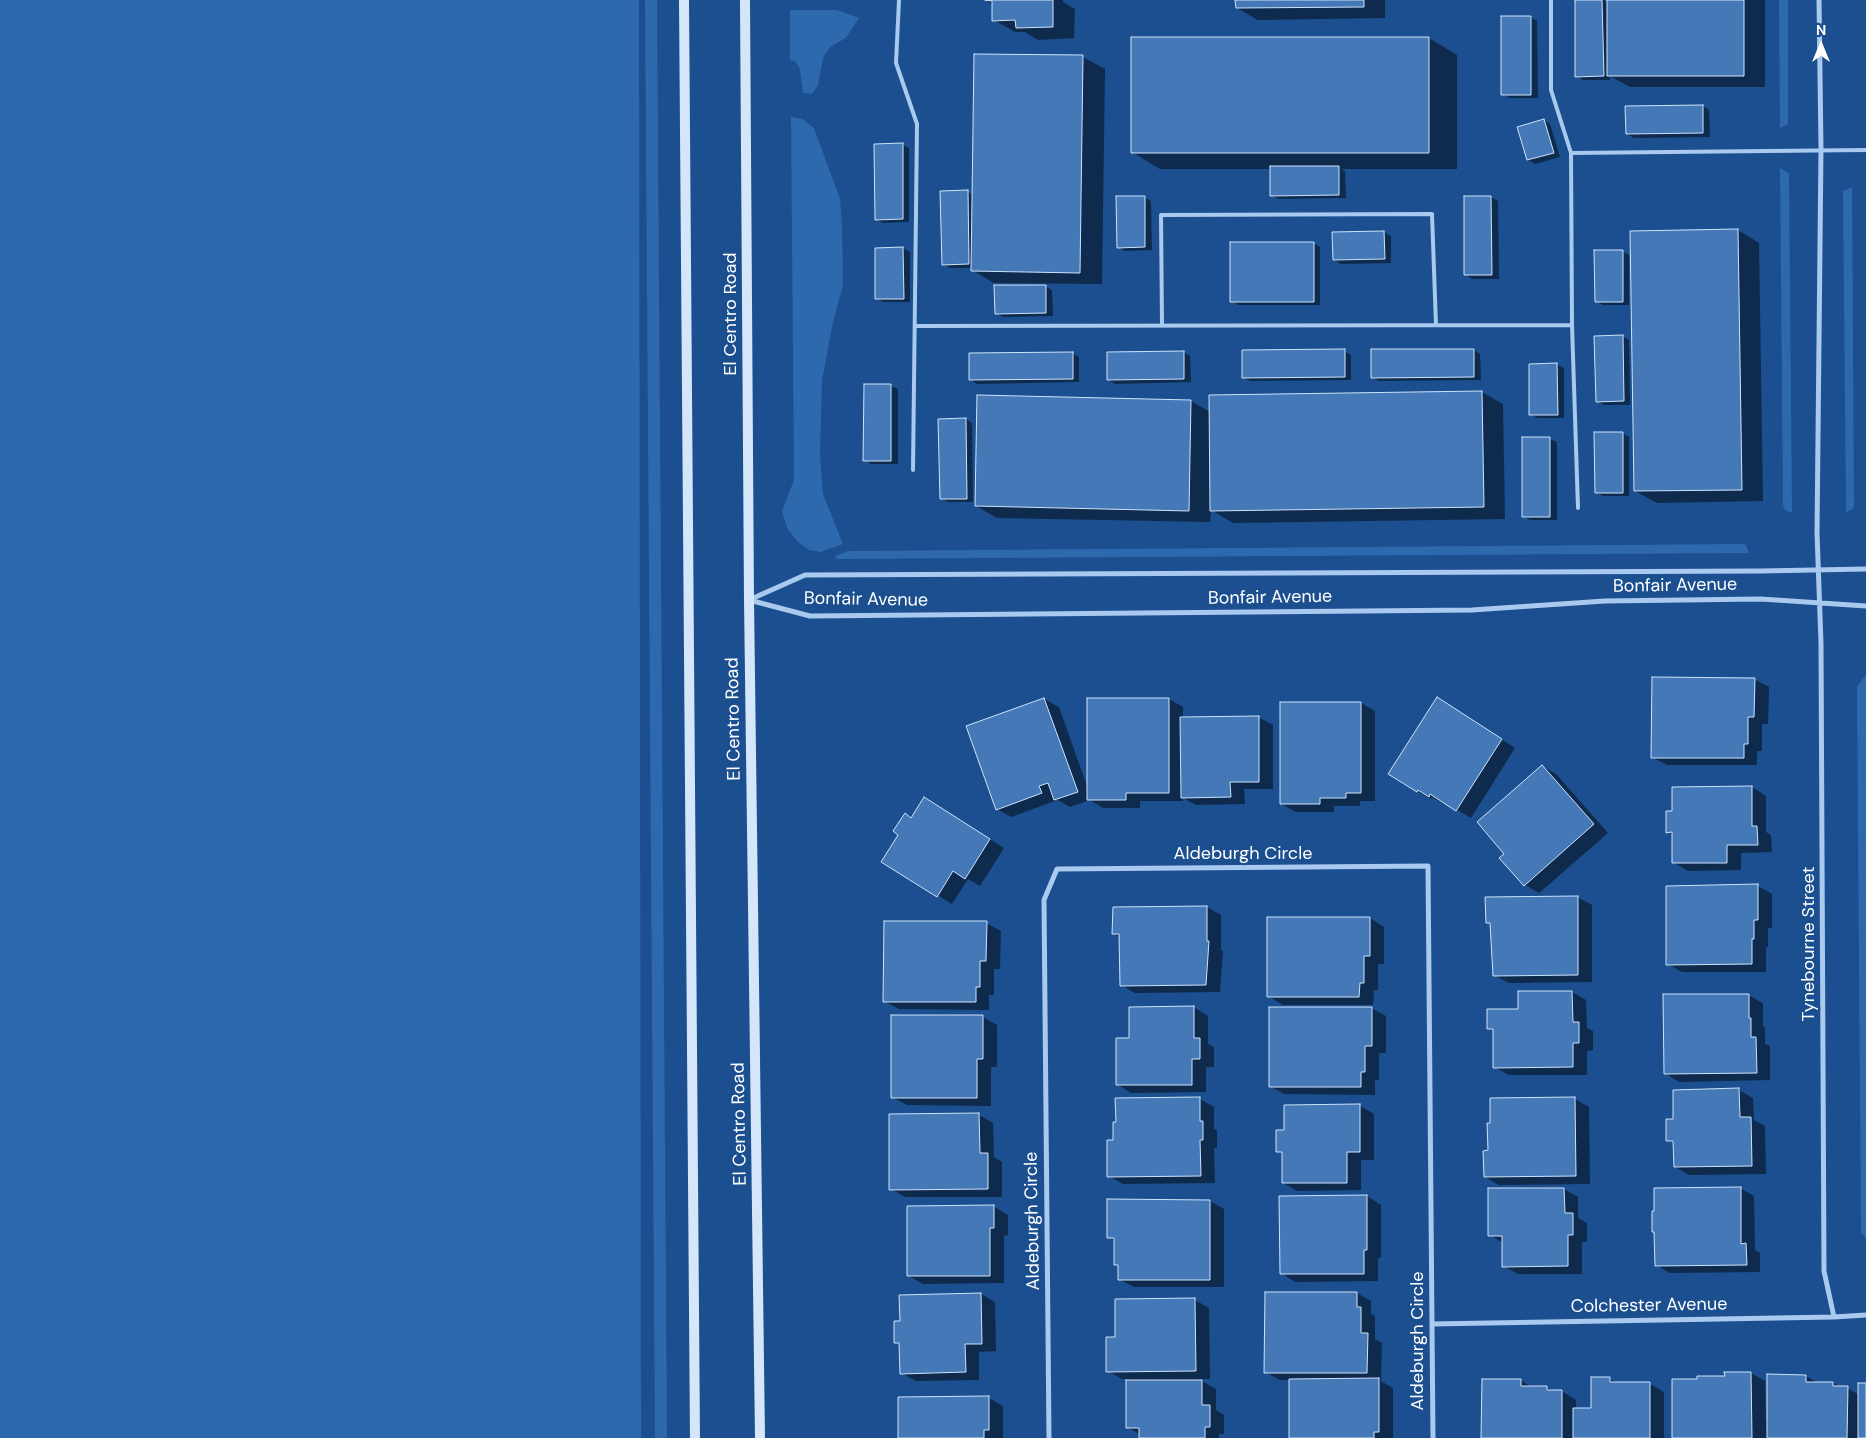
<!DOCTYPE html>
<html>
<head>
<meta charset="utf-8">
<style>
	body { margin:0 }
	#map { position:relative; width:1866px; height:1438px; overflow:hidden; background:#1b4f8f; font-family:"DM Sans",sans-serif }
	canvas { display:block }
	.north { position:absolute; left:1796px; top:20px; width:50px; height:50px; -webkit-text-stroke:4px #1b4f8f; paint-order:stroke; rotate:0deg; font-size:14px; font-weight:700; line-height:20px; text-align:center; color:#fff }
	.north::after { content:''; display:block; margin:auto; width:18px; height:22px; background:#fff; clip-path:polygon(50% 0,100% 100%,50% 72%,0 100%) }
</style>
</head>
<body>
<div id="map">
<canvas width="1866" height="1438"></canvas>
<div class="north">N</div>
</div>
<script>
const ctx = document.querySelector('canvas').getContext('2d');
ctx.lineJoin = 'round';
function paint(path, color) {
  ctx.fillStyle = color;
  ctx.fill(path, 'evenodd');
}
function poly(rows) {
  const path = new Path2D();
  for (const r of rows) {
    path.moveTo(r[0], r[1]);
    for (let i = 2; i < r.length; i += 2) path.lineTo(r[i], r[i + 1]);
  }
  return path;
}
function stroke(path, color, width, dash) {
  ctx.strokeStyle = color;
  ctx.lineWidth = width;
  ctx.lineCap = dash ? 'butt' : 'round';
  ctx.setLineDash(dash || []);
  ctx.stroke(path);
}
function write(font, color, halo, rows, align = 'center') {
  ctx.font = font + ' "DM Sans",sans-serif';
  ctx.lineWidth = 4.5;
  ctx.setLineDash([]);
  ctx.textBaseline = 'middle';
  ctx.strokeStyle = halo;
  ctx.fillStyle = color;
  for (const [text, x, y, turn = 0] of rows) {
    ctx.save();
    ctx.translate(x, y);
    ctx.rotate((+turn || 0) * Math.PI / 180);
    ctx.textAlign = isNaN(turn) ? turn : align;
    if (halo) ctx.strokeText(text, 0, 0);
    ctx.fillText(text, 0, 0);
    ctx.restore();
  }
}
paint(poly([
	[0,0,639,0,641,1438,0,1438],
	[645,0,657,0,667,1438,655,1438],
	[1779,0,1788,0,1788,124,1780,128],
	[790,10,837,10,859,18,846,38,830,47,823,58,818,85,812,94,803,93,800,69,795,61,790,60],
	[791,117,802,119,814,128,840,199,842,226,843,285,833,322,822,380,820,455,823,494,843,544,820,552,809,550,797,541,787,528,782,511,794,480],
	[1780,168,1789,173,1792,513,1785,510,1783,505],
	[1852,187,1854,506,1853,509,1846,512,1843,191],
	[1742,544,1746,545,1749,553,836,559,835,556,849,551],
	[1866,675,1866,1238,1861,1233,1857,686]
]), '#2e69ad');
paint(poly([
	[986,0,1063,0,1063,2,1075,9,1074,38,1038,40,1025,32,1015,32,994,20,993,5],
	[1237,0,1385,0,1385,18,1258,20,1237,8],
	[1576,0,1603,0,1609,3,1609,0,1765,0,1765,87,1630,87,1610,76,1610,80,1583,80,1577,76],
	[1530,17,1537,21,1538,98,1509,98,1503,94],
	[1429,38,1457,55,1457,169,1341,169,1345,171,1346,198,1278,199,1272,195,1272,169,1160,169,1132,152],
	[975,56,1083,57,1105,69,1102,284,994,283,972,270,972,268,950,268,943,264,968,192,974,195],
	[1703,106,1709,110,1710,137,1634,138,1627,134],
	[1544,120,1550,124,1560,157,1535,164,1528,160],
	[902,145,909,148,909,222,883,223,876,219],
	[1144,197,1151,201,1152,250,1125,251,1118,247],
	[1491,197,1498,201,1499,279,1472,279,1466,275],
	[1738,230,1759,243,1763,501,1657,503,1635,491,1632,232],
	[1384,232,1391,236,1391,263,1341,264,1334,260],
	[1313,243,1320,247,1320,305,1238,305,1232,301],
	[903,248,910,252,910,302,883,302,877,298],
	[1622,251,1629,255,1629,305,1603,305,1596,301],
	[1045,286,1052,290,1053,316,1003,317,996,313],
	[1622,336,1629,340,1630,405,1604,405,1597,401],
	[1474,350,1480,354,1481,380,1379,381,1372,377],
	[1344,351,1351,355,1351,380,1250,381,1243,377],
	[1184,352,1190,356,1191,382,1115,384,1109,380],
	[1072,353,1079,357,1079,382,977,384,971,380],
	[1557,365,1564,368,1564,418,1537,418,1531,414],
	[865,386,891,386,898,389,898,464,871,464,865,460],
	[1482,392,1503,404,1505,519,1233,523,1211,510,1210,522,997,518,976,506,978,397,1191,401,1210,412],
	[966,419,972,423,973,502,948,502,941,498],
	[1622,433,1629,437,1629,496,1603,496,1596,492],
	[1550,439,1557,442,1557,520,1530,520,1523,516],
	[1754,679,1769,687,1768,724,1762,724,1762,751,1757,751,1757,765,1667,765,1652,757],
	[1044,699,1059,707,1088,789,1169,699,1183,707,1183,718,1258,717,1273,725,1273,789,1244,789,1245,804,1196,805,1183,798,1183,801,1140,801,1140,808,1103,808,1090,800,1070,807,1054,798,1055,801,1011,817,997,809],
	[1361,703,1375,711,1375,801,1360,801,1360,806,1334,806,1334,812,1296,812,1281,804],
	[1451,707,1515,748,1471,818,1444,802,1444,804,1432,797,1431,799,1417,791],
	[1542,766,1556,774,1608,833,1539,893,1525,885,1506,854],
	[1752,787,1766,796,1766,832,1771,835,1772,852,1741,853,1741,870,1688,871,1674,863,1674,836,1667,832,1674,812],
	[938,807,1004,848,980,886,968,879,952,904,883,861,912,819],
	[1758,886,1772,894,1772,928,1768,928,1768,947,1766,947,1766,972,1682,972,1668,964],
	[1577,897,1592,905,1592,982,1509,983,1494,975,1491,925,1487,922],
	[1207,907,1221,915,1221,950,1223,951,1220,992,1135,993,1121,985,1120,937,1113,933,1114,908],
	[1268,918,1370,918,1384,927,1384,964,1378,964,1378,990,1374,990,1373,1005,1283,1005,1268,996],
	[986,923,1001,931,1000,969,994,969,994,995,989,995,989,1010,899,1009,884,1001],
	[1519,992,1572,992,1586,1000,1587,1028,1593,1031,1593,1050,1587,1051,1587,1075,1509,1075,1494,1067,1494,1031,1489,1028,1519,1010],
	[1748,995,1763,1003,1763,1026,1765,1028,1765,1044,1770,1046,1770,1080,1679,1082,1665,1073],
	[1194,1007,1208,1016,1208,1044,1214,1047,1214,1067,1206,1067,1206,1092,1131,1093,1117,1084,1130,1039],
	[1371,1008,1386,1016,1386,1053,1379,1053,1379,1080,1375,1080,1375,1095,1284,1094,1270,1086],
	[983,1017,997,1025,997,1067,991,1067,991,1106,907,1105,892,1097],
	[1739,1090,1753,1098,1754,1120,1765,1126,1766,1174,1689,1175,1675,1167,1675,1144,1668,1140,1675,1121],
	[1200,1099,1214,1107,1214,1129,1217,1131,1217,1148,1214,1148,1215,1183,1123,1184,1109,1176,1114,1142],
	[1575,1099,1589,1107,1590,1184,1499,1185,1485,1177,1489,1151],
	[1360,1106,1374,1114,1374,1160,1361,1160,1361,1190,1297,1191,1283,1183,1283,1154,1278,1151,1285,1132],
	[890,1115,979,1115,993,1123,994,1157,1002,1162,1002,1197,905,1197,891,1189],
	[1740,1188,1754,1196,1755,1250,1760,1253,1760,1272,1670,1273,1656,1265,1656,1232],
	[1564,1189,1578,1197,1578,1218,1587,1223,1587,1242,1582,1242,1582,1274,1518,1274,1503,1266,1503,1243,1490,1235],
	[1367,1196,1381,1205,1381,1258,1378,1258,1378,1281,1295,1282,1281,1273],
	[1109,1200,1210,1201,1224,1209,1224,1287,1134,1287,1119,1279,1119,1267,1115,1264,1115,1241,1109,1237],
	[993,1206,1008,1215,1008,1235,1004,1236,1004,1283,923,1284,909,1276],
	[1357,1293,1371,1301,1371,1314,1375,1316,1375,1339,1382,1343,1381,1381,1393,1388,1393,1438,1290,1438,1290,1380,1280,1380,1265,1372],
	[981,1294,995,1302,996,1351,979,1352,979,1380,916,1381,901,1373,901,1345,895,1342,901,1322],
	[1195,1300,1209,1308,1210,1379,1198,1379,1216,1389,1216,1410,1224,1415,1224,1434,1219,1434,1219,1438,1141,1438,1141,1435,1127,1427,1127,1379,1122,1379,1108,1371,1116,1338],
	[1726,1373,1751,1373,1765,1381,1766,1422,1768,1422,1806,1376,1818,1383,1833,1383,1840,1387,1847,1388,1859,1395,1866,1384,1866,1438,1674,1438,1726,1378],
	[1610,1379,1618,1384,1650,1384,1664,1392,1664,1438,1482,1438,1520,1380,1532,1387,1547,1388,1554,1391,1562,1391,1576,1400,1576,1410,1592,1410],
	[989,1398,1003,1406,1003,1438,899,1438]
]), '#0007');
const building = poly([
	[985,0,1053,0,1053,27,1016,28,1015,20,992,21,992,1,985,0],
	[1235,0,1364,0,1364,7,1236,8,1235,0],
	[1575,0,1602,0,1604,76,1575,77,1575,0],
	[1607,0,1744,0,1744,76,1607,76,1607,0],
	[1501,16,1531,16,1531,95,1501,95,1501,16],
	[1131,37,1429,37,1429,153,1131,153,1131,37],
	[974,54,1083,55,1080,273,971,271,974,54],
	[1703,105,1703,133,1626,134,1625,106,1703,105],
	[1544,119,1554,153,1527,160,1517,127,1544,119],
	[903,143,903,219,875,220,874,144,903,143],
	[1270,166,1339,166,1339,195,1270,196,1270,166],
	[968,190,969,264,942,265,940,191,968,190],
	[1116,196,1145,196,1145,247,1117,248,1116,196],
	[1464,196,1491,196,1492,275,1464,275,1464,196],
	[1738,229,1742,490,1634,491,1630,231,1738,229],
	[1384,231,1385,259,1333,260,1332,232,1384,231],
	[1230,242,1314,242,1314,302,1230,302,1230,242],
	[903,247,904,299,875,299,875,248,903,247],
	[1594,250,1623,250,1623,302,1595,302,1594,250],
	[994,285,1046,285,1046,313,995,314,994,285],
	[1623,335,1624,401,1596,402,1594,336,1623,335],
	[1345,349,1345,377,1242,378,1242,350,1345,349],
	[1371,349,1474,349,1474,377,1371,378,1371,349],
	[1184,351,1184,379,1107,380,1107,352,1184,351],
	[1073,352,1073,379,969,380,969,353,1073,352],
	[1557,363,1558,415,1529,415,1529,364,1557,363],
	[864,384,891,384,891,461,863,461,864,384],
	[1482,391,1484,507,1210,511,1209,395,1482,391],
	[977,395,1191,400,1189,511,975,506,977,395],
	[966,418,967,499,940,499,938,419,966,418],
	[1594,432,1623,432,1623,493,1595,493,1594,432],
	[1522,437,1550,437,1550,517,1522,517,1522,437],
	[1652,677,1755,678,1754,717,1748,717,1748,744,1744,744,1744,758,1651,758,1652,677],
	[1437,697,1502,739,1456,811,1430,794,1429,797,1418,790,1417,792,1388,774,1437,697],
	[1044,698,1078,792,1054,800,1048,783,1039,786,1042,793,996,810,966,726,1044,698],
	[1087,698,1169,698,1169,793,1126,793,1126,800,1087,800,1087,698],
	[1280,702,1361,702,1361,793,1346,793,1346,798,1320,798,1320,804,1280,804,1280,702],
	[1259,716,1259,782,1230,782,1231,797,1181,798,1180,717,1259,716],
	[1542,765,1594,824,1524,886,1499,858,1504,854,1477,822,1542,765],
	[1752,786,1752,826,1757,826,1758,845,1727,845,1727,863,1672,863,1672,832,1666,833,1666,811,1672,811,1672,787,1752,786],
	[924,797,990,839,965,879,953,871,937,897,881,862,898,835,893,831,905,813,911,818,924,797],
	[1758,884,1758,920,1754,920,1754,939,1752,939,1752,964,1666,965,1666,886,1758,884],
	[1578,896,1578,975,1493,976,1490,923,1486,923,1485,897,1578,896],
	[1207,906,1207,941,1209,941,1206,985,1120,986,1119,934,1112,934,1113,907,1207,906],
	[1267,917,1370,917,1370,956,1364,956,1364,983,1360,983,1359,997,1267,997,1267,917],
	[884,921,987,921,986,961,980,961,980,987,976,987,976,1002,883,1002,884,921],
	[1518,991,1572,991,1573,1022,1579,1022,1579,1043,1573,1043,1573,1067,1493,1068,1493,1029,1487,1029,1487,1009,1518,1009,1518,991],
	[1663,994,1749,994,1749,1018,1751,1018,1751,1037,1756,1037,1757,1073,1664,1074,1663,994],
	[1194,1006,1194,1038,1200,1038,1200,1059,1192,1059,1192,1085,1116,1085,1116,1038,1129,1038,1129,1007,1194,1006],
	[1269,1007,1372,1007,1372,1046,1365,1046,1365,1072,1361,1072,1361,1087,1269,1087,1269,1007],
	[891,1015,983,1015,983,1059,977,1059,977,1098,891,1098,891,1015],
	[1739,1088,1740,1117,1751,1117,1752,1166,1674,1167,1673,1141,1666,1141,1666,1119,1673,1119,1673,1090,1739,1088],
	[1200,1097,1200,1121,1203,1121,1203,1140,1200,1140,1201,1176,1107,1177,1107,1140,1113,1140,1113,1122,1116,1122,1115,1098,1200,1097],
	[1575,1097,1576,1176,1484,1177,1483,1151,1488,1150,1487,1123,1490,1123,1490,1098,1575,1097],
	[1360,1104,1360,1152,1347,1152,1347,1183,1282,1183,1282,1152,1276,1152,1276,1130,1284,1130,1284,1105,1360,1104],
	[979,1113,980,1153,988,1153,988,1189,889,1190,889,1114,979,1113],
	[1741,1187,1741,1244,1746,1243,1747,1265,1655,1266,1654,1232,1652,1232,1652,1211,1654,1211,1654,1188,1741,1187],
	[1488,1188,1564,1188,1565,1213,1573,1213,1573,1235,1568,1235,1568,1266,1502,1267,1502,1236,1488,1236,1488,1188],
	[1367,1195,1367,1250,1364,1250,1364,1274,1280,1274,1279,1196,1367,1195],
	[1107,1199,1210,1200,1210,1280,1118,1280,1118,1265,1114,1265,1114,1238,1107,1238,1107,1199],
	[994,1205,994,1228,990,1228,990,1276,907,1276,907,1206,994,1205],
	[1265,1292,1357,1292,1357,1307,1361,1307,1361,1333,1368,1333,1367,1373,1264,1373,1265,1292],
	[981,1293,982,1344,965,1344,966,1372,900,1374,899,1343,894,1343,894,1321,900,1321,899,1295,981,1293],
	[1195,1298,1196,1371,1106,1372,1106,1337,1115,1337,1115,1299,1195,1298],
	[1724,1372,1751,1372,1752,1438,1672,1438,1672,1379,1697,1379,1697,1376,1725,1376,1724,1372],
	[1767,1374,1806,1375,1806,1382,1833,1382,1833,1386,1848,1386,1847,1438,1767,1438,1767,1374],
	[1591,1377,1610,1377,1610,1382,1650,1382,1650,1438,1573,1438,1573,1408,1591,1408,1591,1377],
	[1379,1378,1379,1432,1374,1432,1374,1438,1289,1438,1289,1379,1379,1378],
	[1482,1379,1521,1379,1521,1386,1547,1386,1547,1390,1562,1390,1562,1438,1481,1438,1482,1379],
	[1126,1380,1202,1380,1202,1405,1210,1405,1210,1427,1205,1427,1205,1438,1139,1438,1139,1428,1126,1428,1126,1380],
	[1858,1383,1866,1383,1866,1438,1858,1438,1858,1383],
	[989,1396,989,1430,984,1430,984,1438,898,1438,898,1397,989,1396]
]);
paint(building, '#4478b7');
stroke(building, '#cfe3fa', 1);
stroke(poly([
	[899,0,896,63,917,124,913,470],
	[1551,0,1551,90,1571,153,1572,325,1578,508],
	[1571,153,1866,150],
	[1162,325,1161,215,1432,214,1436,325],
	[915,326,1572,325]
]), '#a9c9ee', 4);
stroke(poly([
	[1819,0,1821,149,1817,533,1821,643,1824,1271,1834,1317],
	[749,600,805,575,1761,571,1866,569],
	[749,600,810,616,1472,610,1605,601,1761,599,1866,606],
	[1432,1324,1834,1317,1866,1315],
	[1049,1438,1044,900,1057,869,1428,866,1433,1438]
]), '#a9c9ee', 5);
stroke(poly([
	[684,0,695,1438],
	[745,0,749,600,760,1438]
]), '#d6e6fa', 10);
write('18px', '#fff', '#1b4f8f', [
	["El Centro Road",731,314,-90],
	["Bonfair Avenue",1675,586,-1],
	["Bonfair Avenue",1270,598,-1],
	["Bonfair Avenue",866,600,1],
	["El Centro Road",734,719,-91],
	["Aldeburgh Circle",1243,854],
	["Tynebourne Street",1809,944,-90],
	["El Centro Road",740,1124,-91],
	["Aldeburgh Circle",1033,1221,-91],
	["Colchester Avenue",1649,1306,-1],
	["Aldeburgh Circle",1418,1341,-90]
]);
</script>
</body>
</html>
